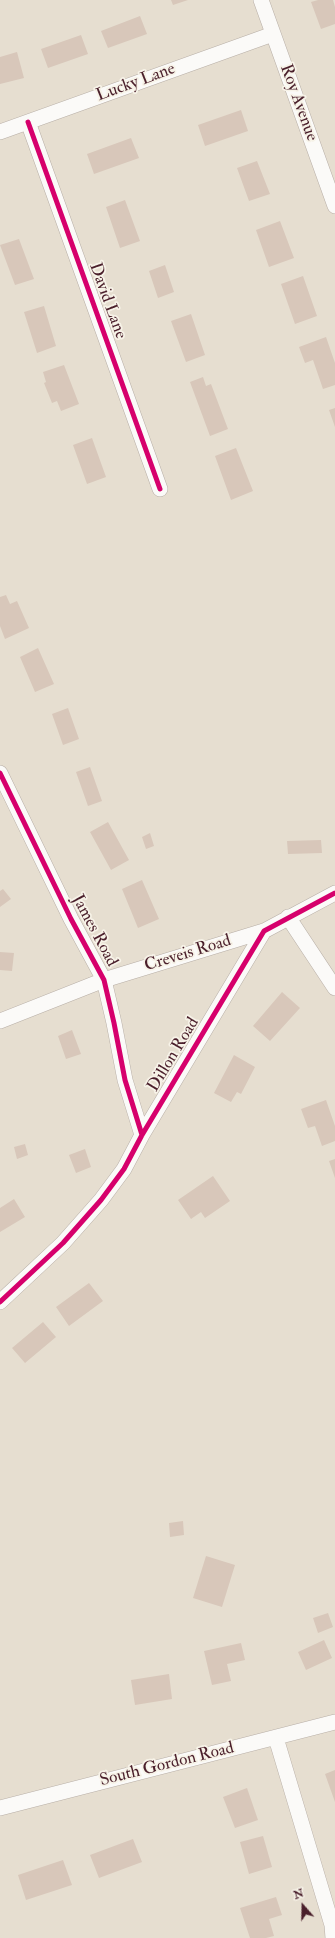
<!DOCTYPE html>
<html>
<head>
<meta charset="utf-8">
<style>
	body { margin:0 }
	#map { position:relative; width:335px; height:1938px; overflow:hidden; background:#e6ded0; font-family:"IM FELL Double Pica",serif }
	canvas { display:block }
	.north { position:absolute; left:283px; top:1886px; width:40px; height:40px; -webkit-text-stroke:3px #f7f3e8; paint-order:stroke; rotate:340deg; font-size:11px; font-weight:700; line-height:16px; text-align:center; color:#4a1f2b }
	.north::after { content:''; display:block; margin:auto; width:14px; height:18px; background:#4a1f2b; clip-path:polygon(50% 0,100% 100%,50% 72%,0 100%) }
</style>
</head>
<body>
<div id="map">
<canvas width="335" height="1938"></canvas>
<div class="north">N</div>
</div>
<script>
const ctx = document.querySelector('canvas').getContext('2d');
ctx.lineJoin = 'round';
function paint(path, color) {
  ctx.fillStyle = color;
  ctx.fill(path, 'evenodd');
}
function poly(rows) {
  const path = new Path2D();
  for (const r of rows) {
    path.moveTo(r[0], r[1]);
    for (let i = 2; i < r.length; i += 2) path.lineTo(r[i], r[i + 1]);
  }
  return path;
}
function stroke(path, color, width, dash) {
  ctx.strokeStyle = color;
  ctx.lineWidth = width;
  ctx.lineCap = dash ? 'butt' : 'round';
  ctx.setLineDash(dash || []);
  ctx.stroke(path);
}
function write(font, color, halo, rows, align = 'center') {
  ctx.font = font + ' "IM FELL Double Pica",serif';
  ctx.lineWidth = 3.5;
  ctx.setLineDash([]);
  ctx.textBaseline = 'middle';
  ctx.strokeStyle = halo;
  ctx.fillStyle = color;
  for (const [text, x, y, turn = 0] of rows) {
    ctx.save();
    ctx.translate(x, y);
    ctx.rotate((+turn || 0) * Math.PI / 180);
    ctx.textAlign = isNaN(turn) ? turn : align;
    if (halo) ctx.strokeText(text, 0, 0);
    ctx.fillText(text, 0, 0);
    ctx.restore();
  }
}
paint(poly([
	[171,0,188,0,173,5],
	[318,0,333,0,335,7,335,24,321,29,311,2],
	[140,16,147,34,108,48,101,31],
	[81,35,88,54,48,68,41,49],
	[17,52,24,78,0,84,0,57],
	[241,110,248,131,205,146,198,125],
	[131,138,139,158,94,174,87,154],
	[257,161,270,194,249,201,237,168],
	[125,200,140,241,120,248,106,207],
	[280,221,294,258,269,267,256,230],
	[19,239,34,279,15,285,0,245],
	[165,265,174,292,158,298,149,271],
	[303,276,317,316,295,324,281,284],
	[44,306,56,346,37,353,24,312],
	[191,314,205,355,186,362,171,321],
	[326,337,335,363,335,385,323,389,313,360,305,363,299,347],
	[64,365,79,404,61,411,57,401,52,403,44,383,46,382,43,372],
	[203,377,206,386,211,384,228,429,210,436,190,382],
	[335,408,335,427,329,410],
	[92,438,106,477,87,484,73,445],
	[236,448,253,491,231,500,215,456],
	[6,595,10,604,17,601,29,628,5,639,0,626,0,597],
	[38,648,54,684,35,692,20,657],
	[68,708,79,739,63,745,52,714],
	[90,767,102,801,88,806,76,772],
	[108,822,129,860,111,870,90,832],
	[150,833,154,846,146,849,142,837],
	[321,840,322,853,288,854,287,841],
	[142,880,159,919,138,928,122,889],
	[3,889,11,899,0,907,0,891],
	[0,952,14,953,12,971,0,970],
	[282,992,300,1008,270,1041,253,1026],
	[72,1030,81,1054,66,1059,58,1036],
	[234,1055,255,1067,241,1094,237,1092,231,1102,214,1093],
	[326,1100,335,1126,335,1141,322,1146,315,1126,308,1128,301,1109],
	[25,1144,28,1155,17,1159,14,1147],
	[85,1149,91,1167,76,1173,69,1155],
	[335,1159,335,1178,329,1161],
	[213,1176,230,1201,205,1218,201,1212,191,1219,178,1200],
	[14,1199,25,1217,0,1232,0,1208],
	[89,1283,103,1301,69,1326,56,1307],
	[43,1322,56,1337,25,1363,12,1348],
	[183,1521,184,1535,170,1537,169,1523],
	[206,1556,235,1565,222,1607,193,1598],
	[328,1613,333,1627,318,1633,313,1618],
	[324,1640,332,1658,306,1670,298,1652],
	[241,1643,245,1660,227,1664,231,1681,212,1685,204,1651],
	[169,1674,172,1699,135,1705,131,1680],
	[335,1770,335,1802,325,1774],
	[247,1788,258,1820,235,1828,223,1797],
	[263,1836,272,1867,249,1874,240,1842],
	[133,1839,142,1862,99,1878,90,1855],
	[63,1860,72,1885,26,1900,18,1875],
	[276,1897,282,1915,269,1919,274,1936,266,1938,250,1938,240,1908]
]), '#d8c7ba');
const minor = poly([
	[261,0,335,206],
	[28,122,160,489],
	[0,132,273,34],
	[0,773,71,919,104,980,114,1023,125,1080,142,1135],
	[288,917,335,988],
	[0,1021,104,980,264,931],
	[0,1302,63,1243,101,1200,124,1169,142,1135,264,931,335,893],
	[276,1738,332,1925,333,1938],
	[0,1808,335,1722]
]);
stroke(minor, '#b7aea6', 16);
stroke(minor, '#fbfaf8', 15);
stroke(poly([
	[28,122,160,489],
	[0,773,71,919,104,980,114,1023,125,1080,142,1135],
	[0,1302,63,1243,101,1200,124,1169,142,1135,264,931,335,893]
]), '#d6006c', 5);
write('17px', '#4a1f2b', '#f7f3e8', [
	["Lucky Lane",136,83,-20],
	["Roy Avenue",298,103,70],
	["David Lane",107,301,70],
	["James Road",94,931,62],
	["Creveis Road",188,954,-17],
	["Dillon Road",174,1055,-59],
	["South Gordon Road",167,1765,-14]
]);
</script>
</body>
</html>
